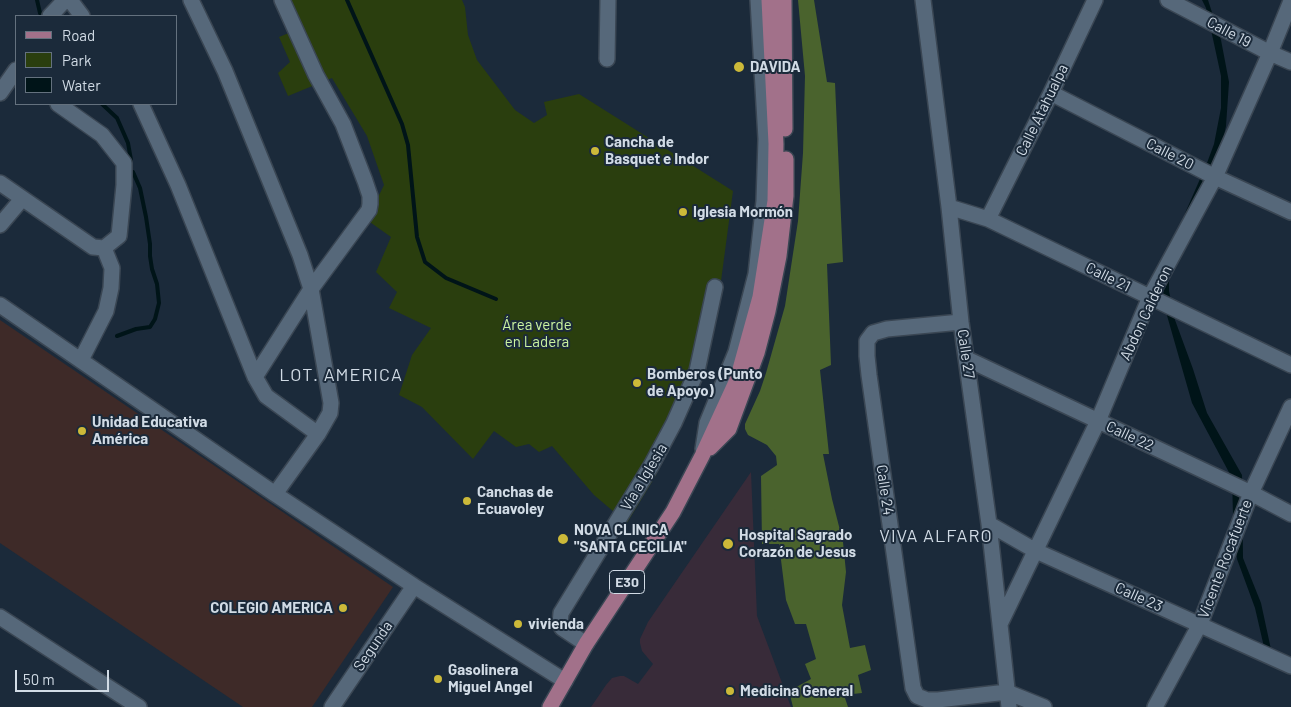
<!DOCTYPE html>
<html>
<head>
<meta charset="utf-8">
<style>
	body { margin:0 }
	#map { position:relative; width:1291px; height:707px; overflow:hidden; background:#1b2a3a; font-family:Barlow,sans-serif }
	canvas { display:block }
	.legend { position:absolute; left:15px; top:15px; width:162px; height:90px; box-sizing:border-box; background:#1b2a3a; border:1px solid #64717e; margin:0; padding:6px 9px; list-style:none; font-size:15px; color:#d1dbe5 }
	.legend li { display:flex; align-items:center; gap:10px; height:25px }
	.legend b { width:25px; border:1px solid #64717e }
	.scale { position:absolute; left:15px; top:670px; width:94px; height:22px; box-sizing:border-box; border:2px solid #d1dbe5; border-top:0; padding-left:6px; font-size:15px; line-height:18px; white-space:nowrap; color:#d1dbe5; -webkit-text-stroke:4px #1b2a3a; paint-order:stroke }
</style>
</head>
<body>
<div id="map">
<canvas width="1291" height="707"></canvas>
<ul class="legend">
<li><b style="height:6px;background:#a2718a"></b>Road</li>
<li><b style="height:14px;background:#2a3e0e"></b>Park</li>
<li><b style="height:14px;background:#001418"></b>Water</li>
</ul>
<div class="scale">50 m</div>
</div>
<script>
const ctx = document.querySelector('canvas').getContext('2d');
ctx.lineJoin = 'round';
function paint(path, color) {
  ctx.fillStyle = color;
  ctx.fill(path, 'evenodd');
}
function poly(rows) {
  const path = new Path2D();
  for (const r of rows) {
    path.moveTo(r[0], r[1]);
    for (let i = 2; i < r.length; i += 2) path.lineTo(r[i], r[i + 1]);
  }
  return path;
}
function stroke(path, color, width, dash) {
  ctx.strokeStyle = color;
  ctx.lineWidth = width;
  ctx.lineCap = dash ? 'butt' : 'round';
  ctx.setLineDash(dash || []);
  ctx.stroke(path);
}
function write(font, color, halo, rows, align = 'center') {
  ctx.font = font + ' Barlow,sans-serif';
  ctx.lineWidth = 4;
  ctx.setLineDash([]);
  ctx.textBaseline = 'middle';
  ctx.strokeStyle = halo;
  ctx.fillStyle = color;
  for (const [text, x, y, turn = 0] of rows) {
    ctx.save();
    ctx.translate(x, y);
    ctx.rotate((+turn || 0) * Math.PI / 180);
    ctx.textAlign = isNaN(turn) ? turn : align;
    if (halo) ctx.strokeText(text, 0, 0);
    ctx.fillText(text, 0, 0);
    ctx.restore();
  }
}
paint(poly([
	[0,320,393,587,312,707,243,707,0,543]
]), '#3e2a28');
paint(poly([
	[751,472,757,616,791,707,591,707,606,685,612,678,620,676,624,676,638,684,653,664,642,651,640,643,640,639,648,622]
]), '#382b39');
paint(poly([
	[291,0,462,0,465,7,468,35,477,60,515,110,534,123,547,115,544,102,579,94,733,191,717,311,670,446,655,477,627,523,594,495,552,446,539,452,529,444,516,447,494,431,473,459,422,407,399,395,412,355,431,328,389,308,397,292,376,272,391,237,367,220,384,185,367,136,332,78,288,96,278,73,290,62,279,37,301,28]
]), '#2a3e0e');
paint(poly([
	[798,0,814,0,827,82,835,83,843,262,827,264,831,365,820,370,829,454,823,454,832,499,843,542,846,572,842,605,850,648,865,645,871,670,858,675,862,693,844,695,848,707,793,707,789,691,811,679,805,664,816,659,806,624,795,624,786,600,779,544,762,544,761,476,777,465,776,456,767,445,748,435,745,429,745,424,760,391,766,373,785,306,798,221,803,153,805,76]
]), '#4a632d');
paint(poly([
	[1202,0,1208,0,1221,40,1229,82,1226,126,1217,168,1173,267,1169,282,1169,291,1175,320,1193,369,1207,413,1242,475,1243,558,1261,603,1272,654,1267,660,1255,608,1237,559,1233,515,1232,478,1192,403,1166,312,1160,285,1186,211,1207,163,1214,144,1221,108,1221,76,1213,39,1206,8]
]), '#001418');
stroke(poly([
	[37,0,40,13],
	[347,0,402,124,408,145,417,237,425,262,446,278,496,299],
	[102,104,117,118,128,143,131,160],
	[117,336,136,329,150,327,155,319,159,303,157,284,152,269,150,256,150,244,146,217,140,188,133,172]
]), '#001418', 4);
const minor = poly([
	[70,0,82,16],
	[191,0,225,71,300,255,311,289,331,403,330,413,318,434,275,494,414,586,565,681],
	[923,0,949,207,961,322,989,524,1009,707],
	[1168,0,1270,53,1291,62],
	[50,16,65,0],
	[607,59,608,0],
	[0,93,16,70],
	[1051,93,1215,177,1291,212],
	[141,104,178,185,255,377,266,396,318,434],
	[0,183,93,247,104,248,119,236,124,185,124,163,102,135,58,104],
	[949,207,988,219,1291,365],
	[988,219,1051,93,1095,0],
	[0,225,22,199],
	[0,305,275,494],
	[961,322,887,329,873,333,867,341,867,356,869,375,913,688,917,696,927,700,938,700,1007,692,1044,707],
	[967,359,1251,493,1291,514],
	[81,360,106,311,111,288,112,268,104,248],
	[255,377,311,289,369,210,370,204,370,196,365,181,343,124,316,75,282,0],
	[703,449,707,423,736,352,756,274,764,201,766,139,758,0],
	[989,524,1036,551,1291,666],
	[0,617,43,645,139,707],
	[1000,624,1098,421,1150,297,1215,177,1270,53,1291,1],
	[586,644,562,628,560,624,561,613,651,466,674,423,697,371,715,287],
	[332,707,414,586],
	[1155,707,1200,624,1251,493,1291,407]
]);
const major = poly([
	[784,0,785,129],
	[710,448,729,429,757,353,768,311,779,256,786,196,786,159],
	[550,707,586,644,673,512,702,456,737,380,760,297,775,201,776,144,769,0]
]);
stroke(minor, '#3a4653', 18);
stroke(major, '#3a4653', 18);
stroke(minor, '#56687a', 15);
stroke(major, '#a2718a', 15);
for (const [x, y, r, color] of [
	[739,67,6,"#ccb939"],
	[595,151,5,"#ccb939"],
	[683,212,5,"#ccb939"],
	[637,383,5,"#ccb939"],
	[82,431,5,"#ccb939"],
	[467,501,5,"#ccb939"],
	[563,539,6,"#ccb939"],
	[728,544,6,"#ccb939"],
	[343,608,5,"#ccb939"],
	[518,624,5,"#ccb939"],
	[438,679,5,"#ccb939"],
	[730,691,5,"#ccb939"]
]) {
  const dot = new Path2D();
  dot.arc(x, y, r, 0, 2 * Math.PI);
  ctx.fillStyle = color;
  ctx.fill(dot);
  stroke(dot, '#1b2a3a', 2);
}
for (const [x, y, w] of [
	[627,582,35]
]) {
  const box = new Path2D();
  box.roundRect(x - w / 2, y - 11.5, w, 23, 4);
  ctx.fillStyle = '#1b2a3a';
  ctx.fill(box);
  stroke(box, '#d1dbe5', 1);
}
write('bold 14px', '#d1dbe5', null, [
	["E30",627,582]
]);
write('15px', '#d1dbe5', '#1b2a3a', [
	["Calle 19",1229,32,28],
	["Calle Atahualpa",1042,110,-64],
	["Calle 20",1170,154,27],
	["Calle 21",1108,277,26],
	["Abdon Calderon",1146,313,-65],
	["Calle 27",966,354,82],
	["Calle 22",1130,436,25],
	["Vía a Iglesia",644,477,-59],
	["Calle 24",885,490,82],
	["Vicente Rocafuerte",1225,559,-69],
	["Calle 23",1139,597,24],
	["Segunda",373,646,-56]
]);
write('bold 15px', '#d1dbe5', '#1b2a3a', [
	["DAVIDA",750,67],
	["Cancha de",605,142],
	["Basquet e Indor",605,159],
	["Iglesia Mormón",693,212],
	["Bomberos (Punto",647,374],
	["de Apoyo)",647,391],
	["Unidad Educativa",92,422],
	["América",92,439],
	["Canchas de",477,492],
	["Ecuavoley",477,509],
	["NOVA CLINICA",574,530],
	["\"SANTA CECILIA\"",574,547],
	["Hospital Sagrado",739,535],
	["Corazón de Jesus",739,552],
	["COLEGIO AMERICA",333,608,"right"],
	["vivienda",528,624],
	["Gasolinera",448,670],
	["Miguel Angel",448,687],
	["Medicina General",740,691]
], 'left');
write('15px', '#cbf3a0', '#1b2a3a', [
	["Área verde",537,325],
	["en Ladera",537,342]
]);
ctx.letterSpacing = '1px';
write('18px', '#d1dbe5', '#1b2a3a', [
	["LOT. AMERICA",341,375],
	["VIVA ALFARO",936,536]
]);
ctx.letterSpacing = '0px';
</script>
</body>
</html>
